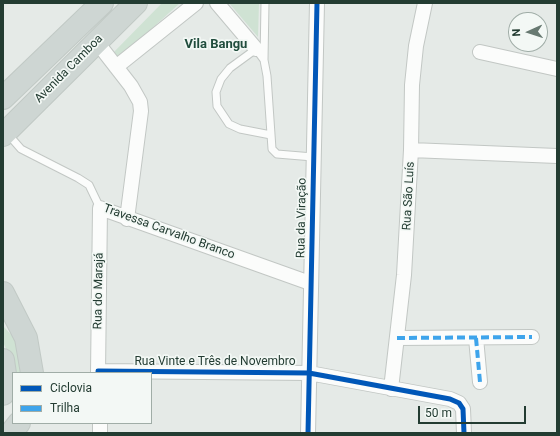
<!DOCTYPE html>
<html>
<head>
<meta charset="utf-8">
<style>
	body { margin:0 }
	#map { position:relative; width:560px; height:436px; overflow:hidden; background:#e5eae7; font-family:Roboto,sans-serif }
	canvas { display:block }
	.frame { position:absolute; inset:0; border:4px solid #233c32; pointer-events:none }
	.legend { position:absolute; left:12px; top:372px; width:140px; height:52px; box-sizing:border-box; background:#f3f8f5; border:1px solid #a0ada7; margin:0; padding:5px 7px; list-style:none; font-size:12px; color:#233c32 }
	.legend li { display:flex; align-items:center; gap:8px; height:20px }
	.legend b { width:20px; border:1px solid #a0ada7 }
	.north { position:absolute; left:508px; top:12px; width:40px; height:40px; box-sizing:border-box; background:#f3f8f5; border:1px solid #a0ada7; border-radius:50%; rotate:267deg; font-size:11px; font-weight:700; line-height:16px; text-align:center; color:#233c32 }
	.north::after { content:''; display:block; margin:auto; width:14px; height:18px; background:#677971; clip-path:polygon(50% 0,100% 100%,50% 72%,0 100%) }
	.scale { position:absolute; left:418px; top:406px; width:108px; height:18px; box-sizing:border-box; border:2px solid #233c32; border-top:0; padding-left:5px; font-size:12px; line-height:14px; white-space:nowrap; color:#233c32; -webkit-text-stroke:3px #f3f8f5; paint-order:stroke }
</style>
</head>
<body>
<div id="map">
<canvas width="560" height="436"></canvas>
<div class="frame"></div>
<ul class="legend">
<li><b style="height:5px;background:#0057b8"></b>Ciclovia</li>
<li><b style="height:5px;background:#3ea4eb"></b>Trilha</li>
</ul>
<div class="north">N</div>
<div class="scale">50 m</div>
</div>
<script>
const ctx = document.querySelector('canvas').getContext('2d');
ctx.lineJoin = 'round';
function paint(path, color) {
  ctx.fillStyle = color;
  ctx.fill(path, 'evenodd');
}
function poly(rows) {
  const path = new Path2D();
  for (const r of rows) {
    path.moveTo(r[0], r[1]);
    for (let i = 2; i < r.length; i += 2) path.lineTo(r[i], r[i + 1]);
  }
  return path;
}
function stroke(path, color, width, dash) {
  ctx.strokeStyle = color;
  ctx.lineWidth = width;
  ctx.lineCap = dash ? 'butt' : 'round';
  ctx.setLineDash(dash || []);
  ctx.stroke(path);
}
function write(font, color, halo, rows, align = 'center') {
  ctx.font = font + ' Roboto,sans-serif';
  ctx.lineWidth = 3.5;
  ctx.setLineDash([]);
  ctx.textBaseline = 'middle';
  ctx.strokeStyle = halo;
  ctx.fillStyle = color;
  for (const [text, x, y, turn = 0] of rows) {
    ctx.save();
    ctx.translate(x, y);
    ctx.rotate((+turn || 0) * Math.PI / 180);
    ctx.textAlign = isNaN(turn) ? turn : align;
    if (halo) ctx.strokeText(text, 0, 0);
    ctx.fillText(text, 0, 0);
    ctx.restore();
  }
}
paint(poly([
	[162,3,180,3,118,59,112,54],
	[229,3,259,3,258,37],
	[3,326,18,342,25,373,13,373,11,360,3,342]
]), '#cfe2d3');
const service = poly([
	[264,60,265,3],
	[7,133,21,149,78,178,89,185,100,208],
	[271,135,240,129,229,124,217,106,216,92,221,79,230,68,256,49,264,60,267,76,272,149,277,154,313,157]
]);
const minor = poly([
	[217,3,256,49],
	[96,41,131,86,140,102,141,111,127,219],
	[480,52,557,69],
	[116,67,196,3],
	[411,150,557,156],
	[397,338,532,337],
	[476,338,480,382],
	[98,371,309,373,450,399,459,403,463,409,464,433],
	[98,373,100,208,310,283],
	[391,389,404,275,411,150,412,85,416,46,425,3],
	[100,423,100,433],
	[308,433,317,3]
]);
const primary = poly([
	[3,98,102,3],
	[3,135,136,3],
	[3,293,26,338,32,373],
	[3,360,5,374,3,394],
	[11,433,19,423]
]);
stroke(service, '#c2c7c4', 9);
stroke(minor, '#c2c7c4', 16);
stroke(primary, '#c1c9c5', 24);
stroke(service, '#fbfcfb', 7);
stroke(minor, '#fbfcfb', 14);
stroke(primary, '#ced6d3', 22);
stroke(poly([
	[397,338,532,337],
	[476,338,480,382]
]), '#3ea4eb', 4, [8, 4]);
stroke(poly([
	[98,371,309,373,450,399,459,403,463,409,464,433],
	[308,433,317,3]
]), '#0057b8', 5);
write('12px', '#233c32', '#f3f8f5', [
	["Avenida Camboa",69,69,-45],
	["Rua São Luís",409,196,-87],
	["Rua da Viração",302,218,-89],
	["Travessa Carvalho Branco",169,232,20],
	["Rua do Marajá",99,291,-89],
	["Rua Vinte e Três de Novembro",215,362]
]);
write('bold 13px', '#214d3d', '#f3f8f5', [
	["Vila Bangu",216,45]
]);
</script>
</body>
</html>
